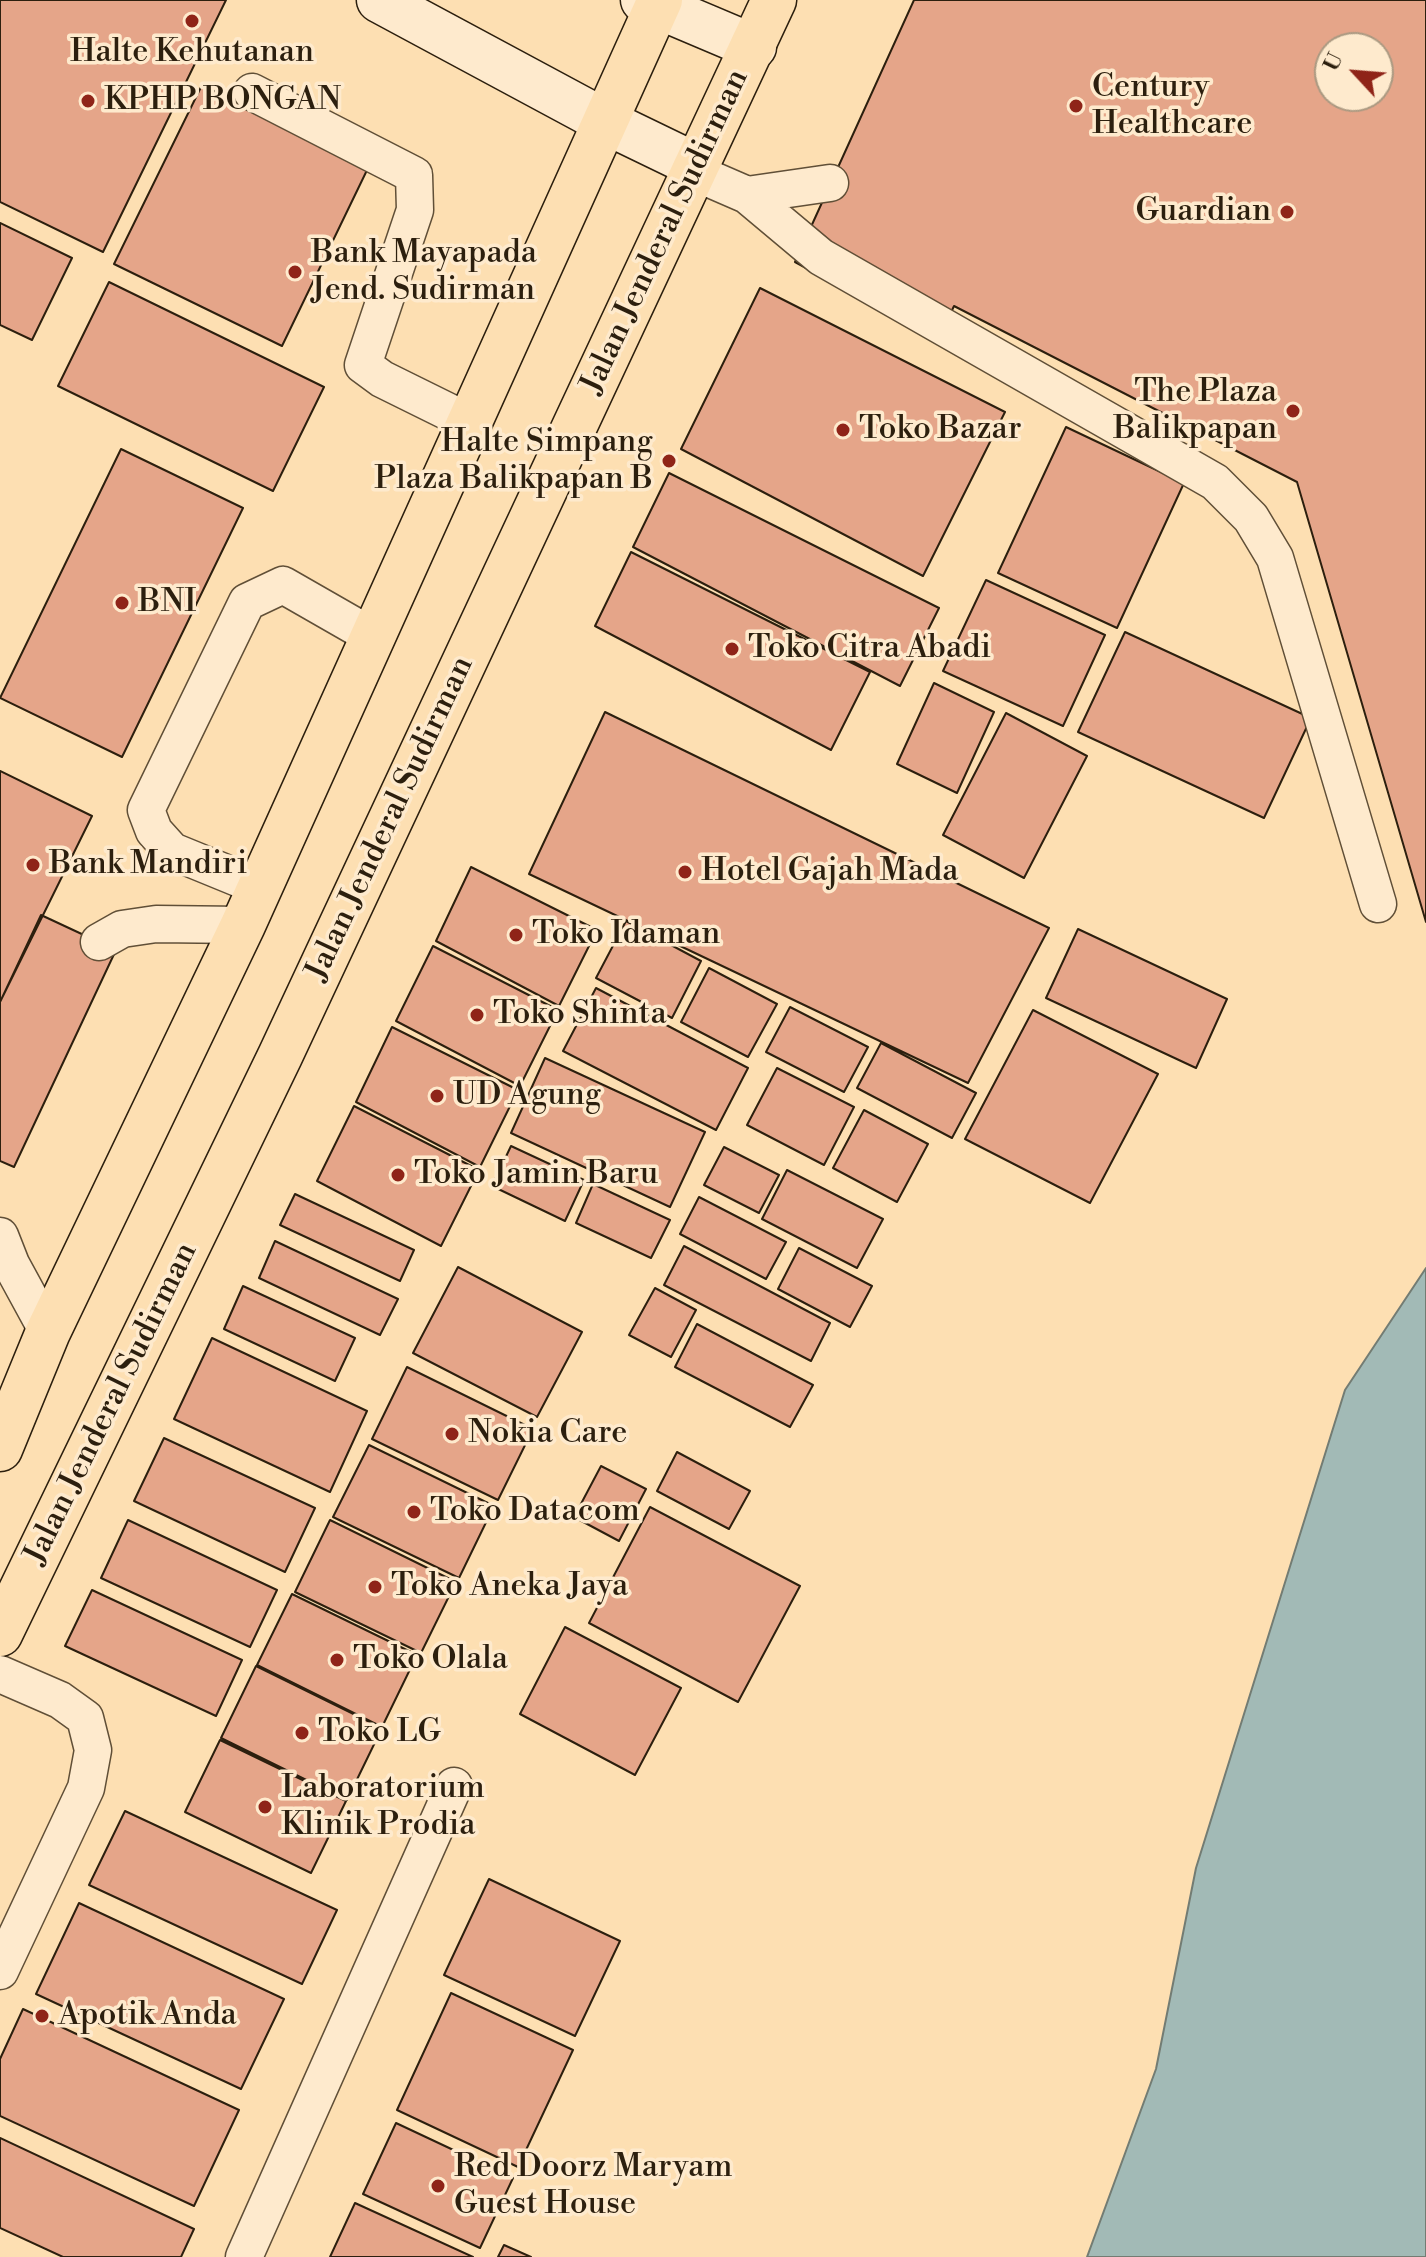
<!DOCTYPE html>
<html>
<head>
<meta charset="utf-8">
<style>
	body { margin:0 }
	#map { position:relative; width:1426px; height:2257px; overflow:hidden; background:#fddfb2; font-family:"Libre Bodoni",serif }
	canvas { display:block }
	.north { position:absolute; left:1314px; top:32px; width:80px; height:80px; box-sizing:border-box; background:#feeacd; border:2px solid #aa9981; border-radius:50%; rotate:296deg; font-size:22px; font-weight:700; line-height:32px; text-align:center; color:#2c1f0e }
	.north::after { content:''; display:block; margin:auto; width:28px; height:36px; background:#8f2418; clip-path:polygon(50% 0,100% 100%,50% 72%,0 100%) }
</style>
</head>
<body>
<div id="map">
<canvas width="1426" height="2257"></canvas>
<div class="north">U</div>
</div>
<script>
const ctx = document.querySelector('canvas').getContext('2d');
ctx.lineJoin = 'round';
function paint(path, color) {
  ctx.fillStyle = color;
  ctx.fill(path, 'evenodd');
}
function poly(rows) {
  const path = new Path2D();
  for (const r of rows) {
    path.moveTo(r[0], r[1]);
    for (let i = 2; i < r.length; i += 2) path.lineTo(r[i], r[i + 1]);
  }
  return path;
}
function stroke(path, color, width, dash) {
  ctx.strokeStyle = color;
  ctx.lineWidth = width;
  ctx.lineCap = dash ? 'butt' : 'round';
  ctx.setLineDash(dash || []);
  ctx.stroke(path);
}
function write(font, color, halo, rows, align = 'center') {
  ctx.font = font + ' "Libre Bodoni",serif';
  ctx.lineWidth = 7;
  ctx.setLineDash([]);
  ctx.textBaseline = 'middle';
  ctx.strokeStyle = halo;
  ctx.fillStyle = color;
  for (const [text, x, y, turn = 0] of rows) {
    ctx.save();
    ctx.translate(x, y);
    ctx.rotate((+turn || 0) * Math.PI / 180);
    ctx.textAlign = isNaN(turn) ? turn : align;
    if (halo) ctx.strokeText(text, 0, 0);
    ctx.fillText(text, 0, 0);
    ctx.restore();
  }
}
const water = poly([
	[1426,1268,1426,2257,1087,2257,1156,2069,1196,1868,1345,1390,1426,1268]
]);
paint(water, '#a2bab6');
stroke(water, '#737c73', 2);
const building = poly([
	[0,0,226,0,103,252,0,202,0,0],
	[914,0,1426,0,1426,922,1297,482,954,306,938,340,795,262,914,0],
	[1330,48,1378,48,1378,96,1330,96,1330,48],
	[202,85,369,166,282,346,114,264,202,85],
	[0,223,72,258,32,340,0,325,0,223],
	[109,282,324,387,273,491,58,386,109,282],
	[760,288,1005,412,923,576,681,449,760,288],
	[1066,427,1184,483,1117,628,998,573,1066,427],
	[121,449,243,508,122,757,0,698,121,449],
	[669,473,939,608,900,686,633,547,669,473],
	[631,552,870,672,831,750,595,626,631,552],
	[986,580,1105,635,1063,726,943,671,986,580],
	[1125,632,1311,718,1264,818,1078,732,1125,632],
	[934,683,994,712,957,793,897,764,934,683],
	[605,712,1049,928,968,1083,529,874,605,712],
	[1006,713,1087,756,1024,878,943,835,1006,713],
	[0,771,92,816,0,1002,0,771],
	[471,867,597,930,559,1006,436,941,471,867],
	[41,915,116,950,14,1167,0,1161,0,1002,41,915],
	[626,921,701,961,672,1018,596,978,626,921],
	[1078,929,1227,999,1196,1068,1046,998,1078,929],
	[433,946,558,1010,520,1086,396,1021,433,946],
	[709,968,777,1004,748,1057,681,1022,709,968],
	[596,988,748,1068,716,1130,563,1051,596,988],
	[790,1007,868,1047,844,1092,766,1052,790,1007],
	[1033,1010,1158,1074,1090,1203,965,1139,1033,1010],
	[392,1027,518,1090,480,1167,356,1102,392,1027],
	[881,1043,976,1093,952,1138,857,1088,881,1043],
	[545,1058,705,1132,670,1207,511,1133,545,1058],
	[777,1068,854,1107,824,1165,747,1125,777,1068],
	[354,1106,479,1170,441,1246,317,1181,354,1106],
	[864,1110,928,1144,897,1202,833,1168,864,1110],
	[511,1146,584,1180,565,1221,492,1186,511,1146],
	[724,1147,779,1175,759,1213,704,1185,724,1147],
	[787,1170,883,1219,857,1268,762,1219,787,1170],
	[593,1184,670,1220,651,1258,576,1223,593,1184],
	[295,1194,414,1250,400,1281,280,1225,295,1194],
	[699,1197,786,1242,766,1279,680,1234,699,1197],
	[275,1241,398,1299,380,1335,259,1278,275,1241],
	[684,1246,830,1323,811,1361,664,1285,684,1246],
	[799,1248,872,1286,850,1327,778,1289,799,1248],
	[458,1267,582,1332,537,1417,413,1353,458,1267],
	[243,1286,355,1338,335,1381,224,1329,243,1286],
	[655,1288,696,1310,671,1357,629,1335,655,1288],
	[697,1324,813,1385,790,1427,675,1367,697,1324],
	[212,1338,367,1411,330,1492,174,1419,212,1338],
	[407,1367,533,1429,498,1500,372,1439,407,1367],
	[164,1438,315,1508,285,1572,134,1501,164,1438],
	[369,1445,494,1506,459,1578,333,1517,369,1445],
	[677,1452,750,1491,729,1529,657,1491,677,1452],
	[601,1466,646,1489,619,1541,574,1517,601,1466],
	[650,1507,800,1586,738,1702,589,1623,650,1507],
	[128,1520,277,1590,250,1647,101,1578,128,1520],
	[330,1520,456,1582,421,1653,295,1592,330,1520],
	[92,1590,242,1660,216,1716,65,1646,92,1590],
	[292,1594,417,1655,382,1727,257,1665,292,1594],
	[565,1627,681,1688,635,1775,520,1714,565,1627],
	[256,1666,382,1728,347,1800,221,1738,256,1666],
	[220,1740,346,1801,311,1873,185,1812,220,1740],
	[125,1811,337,1910,302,1984,89,1885,125,1811],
	[489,1879,620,1941,575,2036,444,1975,489,1879],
	[79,1903,284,1999,241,2089,36,1994,79,1903],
	[451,1993,573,2050,518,2167,397,2110,451,1993],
	[23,2009,239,2110,194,2206,0,2116,0,2059,23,2009],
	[396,2123,513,2178,480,2248,363,2194,396,2123],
	[0,2138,194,2229,181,2257,63,2257,0,2228,0,2138],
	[355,2203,473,2257,330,2257,355,2203],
	[504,2245,531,2257,498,2257,504,2245]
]);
paint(building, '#e5a589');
stroke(building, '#2c1f0e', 2);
const service = poly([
	[252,92,414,175,415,210,363,365,382,379,469,422],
	[694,172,747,195,821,257,1215,482,1251,518,1275,558,1378,904],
	[747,195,830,183],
	[260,887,172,851,154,831,146,810,247,602,283,585,372,636],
	[99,942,122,929,156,924,243,925],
	[0,1236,11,1264,48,1332],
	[0,1674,60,1700,85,1718,93,1750,86,1788,0,1971],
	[244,2257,454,1786]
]);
const secondary = poly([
	[379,0,604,121,697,166],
	[643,0,754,47]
]);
const trunk = poly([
	[0,1449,48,1332,243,925,660,0],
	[0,1634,280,1056,774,0]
]);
stroke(service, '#604f37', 39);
stroke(secondary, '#2c1f0e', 47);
stroke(trunk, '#2c1f0e', 47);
stroke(service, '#feeacd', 36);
stroke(secondary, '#feeacd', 44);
stroke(trunk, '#fddfb2', 44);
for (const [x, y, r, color] of [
	[192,21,8,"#8f2418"],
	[88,101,8,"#8f2418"],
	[1076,106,8,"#8f2418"],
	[1287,212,8,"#8f2418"],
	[295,272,8,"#8f2418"],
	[1293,411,8,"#8f2418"],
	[843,430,8,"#8f2418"],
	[669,461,8,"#8f2418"],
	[122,603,8,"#8f2418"],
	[732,649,8,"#8f2418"],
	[33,865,8,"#8f2418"],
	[685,872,8,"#8f2418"],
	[516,935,8,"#8f2418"],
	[477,1015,8,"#8f2418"],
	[437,1096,8,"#8f2418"],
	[398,1175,8,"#8f2418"],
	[452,1434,8,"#8f2418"],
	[414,1512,8,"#8f2418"],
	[375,1587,8,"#8f2418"],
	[337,1660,8,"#8f2418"],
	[302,1733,8,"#8f2418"],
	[265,1807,8,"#8f2418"],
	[42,2016,8,"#8f2418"],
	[438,2186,8,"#8f2418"]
]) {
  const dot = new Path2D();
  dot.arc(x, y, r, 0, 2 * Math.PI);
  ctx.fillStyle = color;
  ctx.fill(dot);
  stroke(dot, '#feeacd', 3);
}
write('32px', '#2c1f0e', '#feeacd', [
	["Halte Kehutanan",192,53,"center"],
	["Century",1092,88],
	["Healthcare",1092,125],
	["KPHP BONGAN",104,101],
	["Guardian",1271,212,"right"],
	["Bank Mayapada",311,254],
	["Jend. Sudirman",311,291],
	["The Plaza",1277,393,"right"],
	["Balikpapan",1277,430,"right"],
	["Toko Bazar",859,430],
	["Halte Simpang",653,443,"right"],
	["Plaza Balikpapan B",653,480,"right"],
	["BNI",138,603],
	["Toko Citra Abadi",748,649],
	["Bank Mandiri",49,865],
	["Hotel Gajah Mada",701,872],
	["Toko Idaman",532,935],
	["Toko Shinta",493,1015],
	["UD Agung",453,1096],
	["Toko Jamin Baru",414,1175],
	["Nokia Care",468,1434],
	["Toko Datacom",430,1512],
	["Toko Aneka Jaya",391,1587],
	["Toko Olala",353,1660],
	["Toko LG",318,1733],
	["Laboratorium",281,1789],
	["Klinik Prodia",281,1826],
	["Apotik Anda",58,2016],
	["Red Doorz Maryam",454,2168],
	["Guest House",454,2205]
], 'left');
write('32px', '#2c1f0e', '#feeacd', [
	["Jalan Jenderal Sudirman",666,232,-65],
	["Jalan Jenderal Sudirman",391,819,-65],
	["Jalan Jenderal Sudirman",112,1404,-64]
]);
</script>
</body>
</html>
